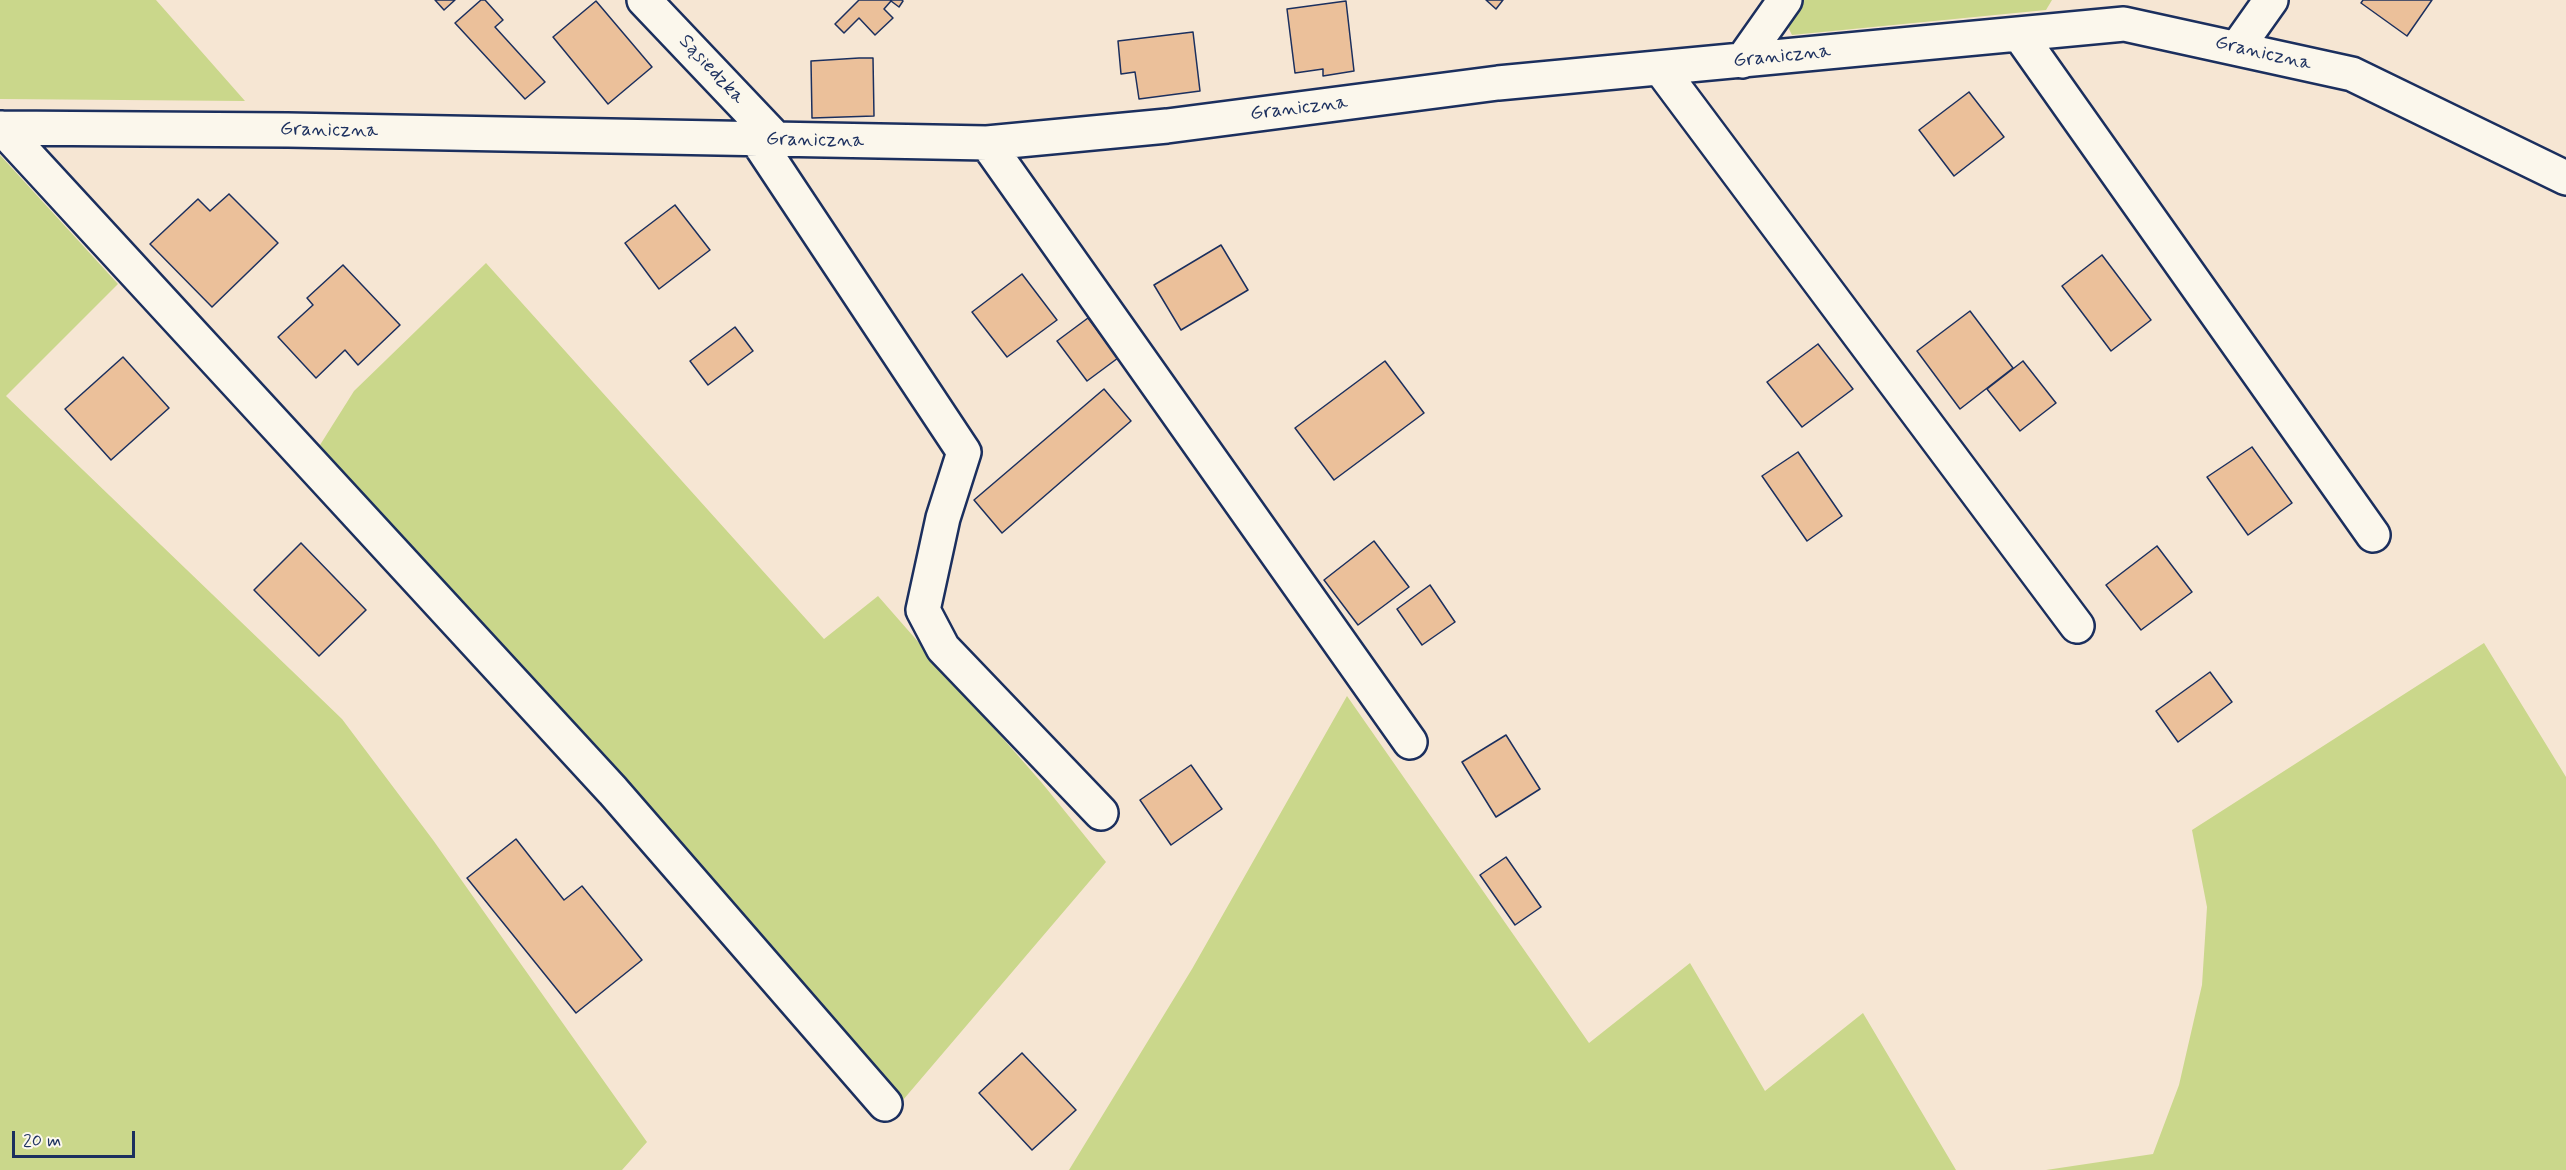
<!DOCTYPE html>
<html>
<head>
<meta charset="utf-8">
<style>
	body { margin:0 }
	#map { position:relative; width:2566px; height:1170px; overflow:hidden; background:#f6e6d3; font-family:Mynerve,sans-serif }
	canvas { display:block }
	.scale { position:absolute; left:12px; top:1131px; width:123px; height:27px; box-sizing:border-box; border:3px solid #1b2f5e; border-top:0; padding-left:8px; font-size:18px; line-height:21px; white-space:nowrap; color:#1b2f5e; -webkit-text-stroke:4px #fbf7ec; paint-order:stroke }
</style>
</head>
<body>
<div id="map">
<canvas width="2566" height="1170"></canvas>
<div class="scale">20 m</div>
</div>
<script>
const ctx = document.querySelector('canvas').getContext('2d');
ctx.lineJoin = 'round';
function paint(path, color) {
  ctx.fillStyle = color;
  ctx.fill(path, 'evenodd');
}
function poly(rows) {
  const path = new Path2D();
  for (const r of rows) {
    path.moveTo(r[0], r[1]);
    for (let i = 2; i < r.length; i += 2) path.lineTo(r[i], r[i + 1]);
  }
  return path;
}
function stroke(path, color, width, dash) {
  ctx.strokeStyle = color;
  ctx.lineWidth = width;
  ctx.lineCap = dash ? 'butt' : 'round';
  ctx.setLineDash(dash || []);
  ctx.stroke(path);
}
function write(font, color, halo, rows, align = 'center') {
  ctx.font = font + ' Mynerve,sans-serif';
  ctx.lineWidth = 4.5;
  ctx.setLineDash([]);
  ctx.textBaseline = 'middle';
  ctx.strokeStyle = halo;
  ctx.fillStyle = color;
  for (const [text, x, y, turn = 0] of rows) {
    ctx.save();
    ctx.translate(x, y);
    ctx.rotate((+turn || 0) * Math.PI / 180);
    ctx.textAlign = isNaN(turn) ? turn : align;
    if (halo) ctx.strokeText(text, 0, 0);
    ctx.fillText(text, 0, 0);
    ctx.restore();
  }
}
paint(poly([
	[0,0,156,0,245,101,0,99],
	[1800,0,2052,0,2046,10,1792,35,1785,21],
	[0,155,118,284,6,396,342,719,433,840,647,1142,622,1170,0,1170],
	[486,263,824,639,878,596,1042,783,1106,862,903,1100,456,611,320,445,354,391],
	[2484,643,2566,777,2566,1170,2046,1170,2153,1154,2179,1085,2202,985,2207,907,2192,830],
	[1347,696,1589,1043,1690,963,1765,1091,1863,1013,1956,1170,1069,1170,1192,969]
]), '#cad78b');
const building = poly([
	[435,0,455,0,444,10,435,0],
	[481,0,485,0,503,20,495,27,545,82,525,99,455,23,481,0],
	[859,0,902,0,903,1,899,7,891,1,884,9,893,18,875,35,859,18,844,33,835,24,859,0],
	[1486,0,1503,0,1496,9,1486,0],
	[2363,0,2432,0,2407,36,2361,3,2363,0],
	[596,1,652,67,608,104,553,37,596,1],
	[1346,1,1354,71,1323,76,1323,69,1295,73,1287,9,1346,1],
	[1193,32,1200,91,1139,99,1135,72,1121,74,1118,41,1193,32],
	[859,58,873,58,874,116,812,118,811,61,859,58],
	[1969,92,2004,137,1954,176,1919,130,1969,92],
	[229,194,278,243,212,307,150,244,198,199,210,211,229,194],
	[675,205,710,250,659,289,625,243,675,205],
	[1221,245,1248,290,1181,330,1154,285,1221,245],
	[2102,255,2151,320,2111,351,2062,286,2102,255],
	[343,265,400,325,358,365,345,350,316,378,278,337,313,305,307,298,343,265],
	[1022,274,1057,320,1007,357,972,312,1022,274],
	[1970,311,2013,368,1960,409,1917,351,1970,311],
	[1088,318,1118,358,1087,381,1057,341,1088,318],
	[735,327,753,351,708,385,690,361,735,327],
	[1818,344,1853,389,1802,427,1767,382,1818,344],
	[123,357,169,408,111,460,65,409,123,357],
	[1385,361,1424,413,1334,480,1295,428,1385,361],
	[2023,361,2056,403,2020,431,1987,389,2023,361],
	[1104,389,1131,421,1002,533,974,500,1104,389],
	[2252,447,2292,503,2248,535,2207,477,2252,447],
	[1798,452,1842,516,1807,541,1762,476,1798,452],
	[1374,541,1409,587,1358,625,1324,580,1374,541],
	[301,543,366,610,319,656,254,590,301,543],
	[2157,546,2192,592,2141,630,2106,585,2157,546],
	[1430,585,1455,622,1422,645,1397,609,1430,585],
	[2210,672,2232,702,2178,742,2156,711,2210,672],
	[1506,735,1540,789,1496,817,1462,762,1506,735],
	[1191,765,1222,809,1171,845,1140,800,1191,765],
	[516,839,564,900,582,886,642,960,576,1013,467,878,516,839],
	[1506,857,1541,907,1515,925,1480,875,1506,857],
	[1022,1053,1076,1110,1032,1150,979,1093,1022,1053]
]);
paint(building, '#ebc09a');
stroke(building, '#1b2f5e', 1.5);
const minor = poly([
	[644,0,778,141],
	[2019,34,2373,535],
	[2237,48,2271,0],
	[1742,61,1785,0],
	[1660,68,2077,626],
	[0,128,288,130,987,143,1167,126,1498,83,2124,24,2352,74,2566,178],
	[2,128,613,791,885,1104],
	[757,140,964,452,943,518,923,610,943,648,1101,813],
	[987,143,1410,742]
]);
stroke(minor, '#1b2f5e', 38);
stroke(minor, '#fbf7ec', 33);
write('20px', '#1b2f5e', '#fbf7ec', [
	["Graniczna",2263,54,13],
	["Graniczna",1782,57,-6],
	["Sąsiedzka",711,70,47],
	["Graniczna",1299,109,-7],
	["Graniczna",329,131,1],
	["Graniczna",815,141,1]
]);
</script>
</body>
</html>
